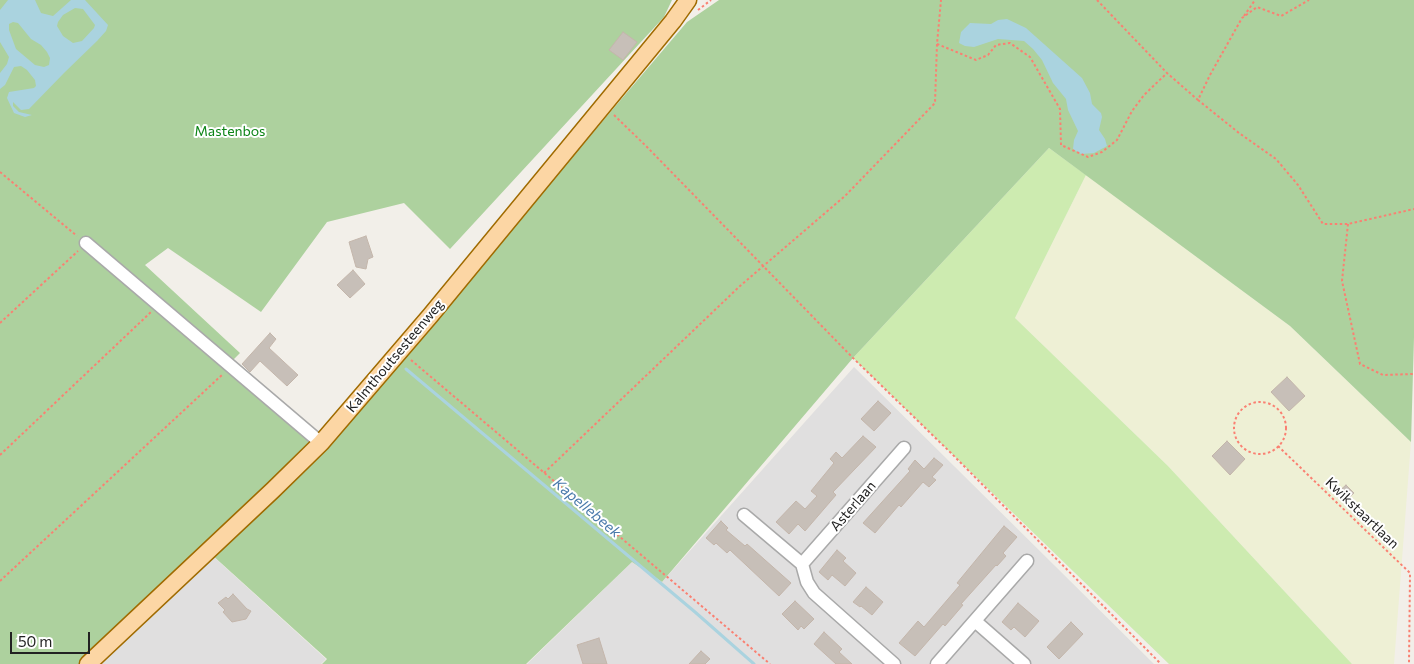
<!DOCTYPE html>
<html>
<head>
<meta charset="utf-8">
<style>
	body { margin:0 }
	#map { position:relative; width:1414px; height:664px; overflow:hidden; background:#f2efe9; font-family:Commissioner,sans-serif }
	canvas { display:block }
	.scale { position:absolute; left:10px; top:632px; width:80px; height:22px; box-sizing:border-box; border:2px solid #222; border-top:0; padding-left:6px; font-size:15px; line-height:18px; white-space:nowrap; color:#222; -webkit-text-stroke:4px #fff; paint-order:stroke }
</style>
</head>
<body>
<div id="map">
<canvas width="1414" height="664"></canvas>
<div class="scale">50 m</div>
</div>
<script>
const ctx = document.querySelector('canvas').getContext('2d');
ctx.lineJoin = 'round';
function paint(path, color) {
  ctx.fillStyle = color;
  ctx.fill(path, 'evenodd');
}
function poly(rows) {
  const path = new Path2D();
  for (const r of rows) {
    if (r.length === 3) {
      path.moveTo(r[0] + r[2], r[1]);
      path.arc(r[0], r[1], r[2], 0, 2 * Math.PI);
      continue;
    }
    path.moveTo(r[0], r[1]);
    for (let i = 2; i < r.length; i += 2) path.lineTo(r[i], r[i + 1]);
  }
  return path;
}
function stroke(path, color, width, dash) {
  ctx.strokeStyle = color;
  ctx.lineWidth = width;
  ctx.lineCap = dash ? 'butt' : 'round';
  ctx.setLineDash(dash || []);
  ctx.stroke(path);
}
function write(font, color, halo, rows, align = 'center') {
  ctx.font = font + ' Commissioner,sans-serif';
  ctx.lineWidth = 4;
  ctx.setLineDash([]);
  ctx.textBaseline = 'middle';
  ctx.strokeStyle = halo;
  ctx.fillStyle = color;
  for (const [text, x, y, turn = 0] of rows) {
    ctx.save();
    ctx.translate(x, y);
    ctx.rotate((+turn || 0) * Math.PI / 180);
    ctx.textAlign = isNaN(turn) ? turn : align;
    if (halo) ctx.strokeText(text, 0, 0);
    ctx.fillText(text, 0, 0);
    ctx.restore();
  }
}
paint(poly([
	[854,367,1154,664,527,664,632,562,662,582],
	[204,548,326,659,321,664,80,664]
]), '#e0dfdf');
paint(poly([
	[1086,175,1290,326,1411,442,1394,664,1352,664,1168,466,1015,318]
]), '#eef0d5');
paint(poly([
	[1049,148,1086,175,1015,318,1168,466,1352,664,1169,664,853,358]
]), '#cdebb0');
paint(poly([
	[0,0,672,0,664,17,450,249,404,203,327,222,261,312,168,248,145,265,240,353,225,368,311,442,204,548,80,664,0,664],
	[719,0,1414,0,1414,337,1411,442,1290,326,1049,148,853,358,662,582,632,562,526,664,322,664,327,659,211,554,413,344,687,22]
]), '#add19e');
paint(poly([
	[8,0,35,0,41,13,53,16,71,0,85,0,108,25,106,31,97,41,64,73,29,109,21,110,13,102,13,106,19,112,32,115,25,117,14,113,7,98,9,92,34,88,36,86,35,80,27,70,21,66,14,67,5,85,0,89,0,73,7,64,9,57,0,42,0,10],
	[75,8,83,9,95,25,94,28,82,41,73,43,63,36,57,26,58,22,63,15],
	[13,22,18,23,31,39,41,45,47,52,50,58,49,65,44,67,35,65,16,49,9,30,9,24],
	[1007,19,1026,28,1082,78,1090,93,1092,104,1101,113,1102,117,1099,130,1105,139,1107,146,1094,153,1081,154,1073,149,1074,140,1078,131,1068,110,1066,99,1053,83,1042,60,1033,49,1024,41,998,39,974,47,965,46,959,43,961,32,970,23,991,24,998,20]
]), '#aad3df');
stroke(poly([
	[406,369,695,612,754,664]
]), '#aad3df', 3);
const building = poly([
	[623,32,637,42,623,60,609,50,623,32],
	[366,236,373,257,368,259,366,269,356,267,349,242,366,236],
	[353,270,365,284,350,298,337,285,353,270],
	[270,333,276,339,269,348,298,375,287,386,260,361,250,372,242,364,270,333],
	[1287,377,1305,396,1289,411,1271,392,1287,377],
	[878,401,891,413,874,431,861,419,878,401],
	[863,436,876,447,833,492,836,495,805,531,798,524,789,534,776,522,796,501,805,509,817,496,811,491,834,463,830,459,836,452,842,458,863,436],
	[1227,441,1245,459,1230,475,1212,456,1227,441],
	[934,458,943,465,932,477,936,480,929,487,923,482,901,507,899,505,875,533,863,523,910,471,908,469,915,460,924,469,934,458],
	[1346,485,1354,493,1345,502,1337,493,1346,485],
	[721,521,728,528,726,530,745,546,747,544,791,583,779,596,730,550,727,553,716,543,714,545,706,538,721,521],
	[1004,526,1017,537,1003,553,1006,556,997,566,996,565,961,604,963,605,945,626,943,624,915,656,899,643,918,621,924,627,960,585,957,583,1004,526],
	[837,550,846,558,843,561,856,573,845,586,832,575,828,580,819,572,837,550],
	[866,587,883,602,872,615,861,606,860,607,853,602,866,587],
	[233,594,247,609,251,611,246,619,232,622,223,612,225,610,218,603,226,597,228,599,233,594],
	[795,601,814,619,804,629,801,626,798,630,782,614,795,601],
	[1018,603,1039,621,1025,637,1014,627,1011,630,1002,622,1018,603],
	[1071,622,1083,634,1059,659,1047,647,1071,622],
	[824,632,842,649,839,652,852,664,836,664,814,644,824,632],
	[599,638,607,664,583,664,577,645,599,638],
	[701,651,710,659,705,664,689,664,701,651]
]);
paint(building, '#c7bfb8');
stroke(building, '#c4b6ab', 1);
const minor = poly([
	[86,243,321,443],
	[744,515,802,564],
	[975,621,1024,664],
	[894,664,814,593,807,582,802,564,904,448],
	[937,664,1027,561]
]);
const major = poly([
	[88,664,273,490,321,443,430,316,673,21,688,0]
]);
stroke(minor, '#a9a9a9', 15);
stroke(major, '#a06b00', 19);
stroke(poly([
	[1097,0,1167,73,1198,100,1210,75,1242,18,1257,7,1281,16,1309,0],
	[698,10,711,0],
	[1244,16,1255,0],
	[937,44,976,60,988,55,996,45,1010,43,1030,57,1060,109,1061,145,1088,157,1102,152,1117,140,1132,111,1144,95,1167,73],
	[1198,100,1239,133,1276,159,1298,185,1323,224,1348,224,1414,209],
	[614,115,647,147,853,358,951,453,1161,664],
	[0,172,77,236],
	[1348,224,1342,281,1360,364,1383,375,1414,374],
	[0,323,78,251],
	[411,360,770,664],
	[1260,428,26],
	[1278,446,1410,573,1409,664],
	[0,455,151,312],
	[544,473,740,286,845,196,935,103,937,44,941,0],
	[0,581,223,374]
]), '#fa8072', 2, [2.5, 2.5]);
stroke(minor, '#fff', 12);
stroke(major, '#fcd6a4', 16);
write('14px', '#0c8416', '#fff', [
	["Mastenbos",230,131]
]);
write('14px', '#222', '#fff', [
	["Kalmthoutsesteenweg",395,356,-50],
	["Asterlaan",853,506,-49],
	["Kwikstaartlaan",1362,513,44]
]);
write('italic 15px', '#4a7aab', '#fff', [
	["Kapellebeek",587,508,40]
]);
</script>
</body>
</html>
